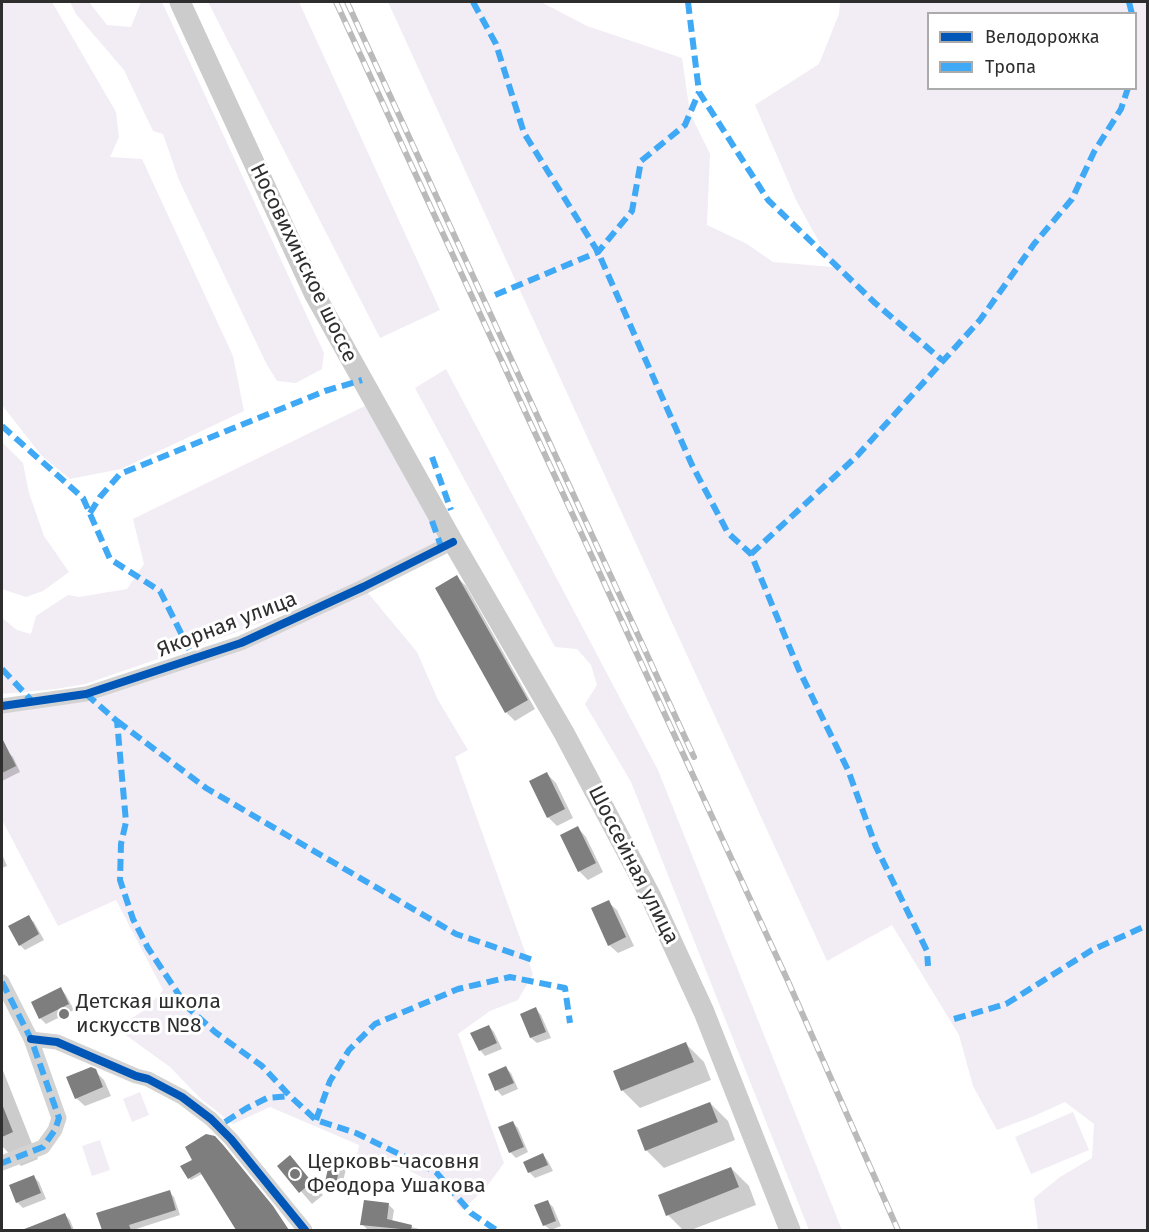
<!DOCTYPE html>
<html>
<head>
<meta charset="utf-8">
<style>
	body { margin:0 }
	#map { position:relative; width:1149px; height:1232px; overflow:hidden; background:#fff; font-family:"Fira Sans",sans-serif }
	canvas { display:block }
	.frame { position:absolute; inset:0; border:3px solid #2e2e2e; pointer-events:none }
	.legend { position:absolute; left:927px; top:12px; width:210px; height:78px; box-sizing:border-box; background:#fff; border:2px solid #ababab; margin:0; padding:8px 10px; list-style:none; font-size:18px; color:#2e2e2e }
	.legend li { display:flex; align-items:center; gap:12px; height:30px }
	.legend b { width:30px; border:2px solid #ababab }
</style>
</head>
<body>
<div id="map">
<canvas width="1149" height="1232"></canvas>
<div class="frame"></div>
<ul class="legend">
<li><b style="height:8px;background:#0057b8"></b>Велодорожка</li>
<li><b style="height:8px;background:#3fa9f5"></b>Тропа</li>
</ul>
</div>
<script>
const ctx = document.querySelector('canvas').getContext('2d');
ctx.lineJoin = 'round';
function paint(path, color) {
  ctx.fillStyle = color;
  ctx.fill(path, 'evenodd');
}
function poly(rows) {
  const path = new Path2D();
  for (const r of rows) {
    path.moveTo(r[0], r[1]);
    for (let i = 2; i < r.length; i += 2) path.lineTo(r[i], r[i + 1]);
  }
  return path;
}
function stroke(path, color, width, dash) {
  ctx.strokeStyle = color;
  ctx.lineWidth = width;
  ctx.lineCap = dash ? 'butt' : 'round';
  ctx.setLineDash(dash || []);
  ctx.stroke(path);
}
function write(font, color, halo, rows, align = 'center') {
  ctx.font = font + ' "Fira Sans",sans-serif';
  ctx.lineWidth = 6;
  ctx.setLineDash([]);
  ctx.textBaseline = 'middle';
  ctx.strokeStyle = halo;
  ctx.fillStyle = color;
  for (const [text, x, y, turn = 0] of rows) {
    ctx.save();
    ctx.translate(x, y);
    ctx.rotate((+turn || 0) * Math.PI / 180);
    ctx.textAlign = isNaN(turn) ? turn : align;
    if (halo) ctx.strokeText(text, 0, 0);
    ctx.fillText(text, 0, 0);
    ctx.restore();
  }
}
paint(poly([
	[2,2,52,2,116,112,119,137,110,157,142,159,233,356,244,411,121,469,70,479,41,455,2,405],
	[70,2,89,2,107,25,131,27,141,2,162,2,324,353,322,369,296,383,277,381,266,363,179,180,163,134,153,131,124,70,76,14],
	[208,2,299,2,440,310,380,338],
	[388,2,541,2,587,26,682,58,690,113,710,154,707,225,747,244,773,262,833,267,797,202,755,105,819,64,839,14,840,2,1147,2,1147,1230,1038,1230,1034,1198,1060,1177,1092,1158,1094,1124,1065,1102,1034,1116,997,1130,973,1086,959,1035,892,925,827,961],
	[928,14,1136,14,1136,88,928,88],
	[446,369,658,770,842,1230,809,1230,631,782,585,704,597,685,591,665,577,649,555,647,415,388],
	[365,406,441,540,365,581,234,633,85,684,56,689,2,694,2,618,17,630,31,634,36,616,68,595,79,597,127,589,144,564,133,519],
	[2,442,23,463,29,493,44,536,69,572,43,591,26,597,2,589],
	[363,587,417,652,438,700,468,750,455,757,533,974,518,1000,490,1011,458,1034,504,1163,485,1189,462,1210,447,1190,408,1170,357,1155,359,1145,270,1107,233,1124,200,1098,170,1067,116,1028,146,1009,163,990,116,900,58,926,2,820,2,706,33,702,194,659],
	[140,1092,149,1115,132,1122,123,1099],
	[1073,1112,1089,1150,1031,1174,1015,1137],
	[100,1140,110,1170,92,1176,82,1146]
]), '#f2ecf4');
paint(poly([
	[457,577,466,586,535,709,515,721,506,712],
	[7,751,13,757,20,772,2,781,2,754],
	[547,774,556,783,573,818,557,826,548,817],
	[578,828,586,837,603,872,588,880,579,871],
	[2,854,7,866,2,868],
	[608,902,617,910,634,946,618,953,609,945],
	[28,917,34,922,44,940,25,950,20,945],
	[61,989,66,995,74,1010,46,1024,40,1018,33,1003],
	[536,1009,541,1015,551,1038,537,1043,531,1038,522,1015],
	[489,1026,494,1032,502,1049,485,1056,480,1050],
	[686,1044,704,1062,711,1080,640,1108,622,1090],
	[2,1068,38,1159,21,1166,2,1146],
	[506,1068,511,1073,518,1089,502,1096,497,1090],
	[95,1071,104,1080,111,1096,85,1106,76,1098],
	[710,1103,728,1121,735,1140,664,1168,646,1150],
	[513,1123,518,1128,528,1152,516,1158,510,1152],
	[543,1155,548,1161,553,1171,535,1178,530,1173,525,1163],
	[290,1157,323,1195,312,1204,279,1166],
	[194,1160,275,1210,288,1230,238,1230,202,1174,191,1180,189,1178],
	[340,1164,346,1169,340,1193,331,1191,326,1185],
	[731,1168,749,1186,756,1205,691,1230,683,1230,668,1215],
	[34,1177,39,1182,46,1199,23,1208,17,1202],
	[169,1192,174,1197,180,1215,133,1230,105,1230,103,1228],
	[547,1201,553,1207,561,1226,551,1230,544,1225],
	[389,1205,394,1210,392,1222,423,1230,377,1230,367,1229,362,1224],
	[65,1215,70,1220,74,1230,21,1230]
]), '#0003');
paint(poly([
	[457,575,528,700,505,713,435,588],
	[2,738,16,766,2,773],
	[547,772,565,809,547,818,529,781],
	[578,826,596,863,578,872,560,835],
	[609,900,626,937,608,946,591,908],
	[29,915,39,934,19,946,8,926],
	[61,987,69,1004,39,1019,31,1002],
	[536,1007,546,1032,530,1038,520,1014],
	[489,1025,497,1043,479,1051,470,1033],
	[686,1042,694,1062,621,1091,613,1071],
	[506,1066,514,1083,495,1091,488,1074],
	[91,1067,96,1069,103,1087,75,1099,66,1077],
	[710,1102,718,1122,645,1151,637,1130],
	[2,1104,13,1132,2,1137],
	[513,1121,524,1147,509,1153,498,1127],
	[206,1134,215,1136,224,1146,273,1206,289,1230,236,1230,200,1172,188,1179,180,1166,192,1160,185,1147],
	[543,1153,548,1165,528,1173,523,1162],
	[290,1155,312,1182,299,1193,277,1166],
	[330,1160,341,1162,335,1188,324,1186],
	[731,1167,739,1187,666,1216,658,1195],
	[34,1175,41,1193,16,1203,9,1185],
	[170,1190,176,1210,129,1225,131,1230,102,1230,96,1213],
	[364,1200,389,1203,387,1219,412,1225,411,1230,360,1225],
	[548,1200,556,1221,543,1226,534,1205],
	[65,1213,72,1230,22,1230]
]), '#7e7e7e');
stroke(poly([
	[2,706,86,694,241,643,363,587,453,542],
	[2,982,31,1039,59,1118,55,1130,43,1147,2,1163],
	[31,1039,57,1042,136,1076,148,1079,182,1097,211,1119,231,1139,305,1230]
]), '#d3d3d3', 15);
stroke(poly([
	[180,2,315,295,453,542,564,733,651,897,704,1012,790,1230]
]), '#ccc', 21);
const rail = poly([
	[336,2,787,979,898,1230],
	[347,2,694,757]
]);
stroke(rail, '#bababa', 6);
stroke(rail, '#fff', 4, [11]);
stroke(poly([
	[473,2,496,44,524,133,598,252,692,465,728,533,751,554,799,670,848,770,876,847,927,951,928,966],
	[688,2,699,92,768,200,875,303,942,360],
	[1129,2,1132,14],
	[495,295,598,252,632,211,641,161,685,125,699,92],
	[2,426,83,498,110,559,160,591,194,659],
	[432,457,451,510],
	[90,513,100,497,120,474,325,391,362,380],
	[432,521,442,549],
	[751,554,857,456,980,320,1034,244,1072,199,1094,152,1121,109,1128,88],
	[2,669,33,702],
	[86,694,117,721,126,822,121,844,120,880,133,919,148,948,187,1007,215,1032,262,1066,290,1096,316,1120,356,1133,436,1172,471,1213,496,1230],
	[117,721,206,788,456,934,533,960],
	[2,982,31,1039,59,1118,55,1130,43,1147,2,1163],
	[954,1019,1006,1004,1092,950,1148,925],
	[316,1120,330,1081,349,1050,375,1024,458,989,510,977,565,988,570,1023],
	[225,1122,247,1108,267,1098,290,1096]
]), '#3fa9f5', 6, [12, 6]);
stroke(poly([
	[2,706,86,694,241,643,363,587,453,542],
	[31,1039,57,1042,136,1076,148,1079,182,1097,211,1119,231,1139,305,1230]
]), '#0057b8', 8);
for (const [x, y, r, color] of [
	[64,1014,6,"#777"],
	[295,1174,6,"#777"]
]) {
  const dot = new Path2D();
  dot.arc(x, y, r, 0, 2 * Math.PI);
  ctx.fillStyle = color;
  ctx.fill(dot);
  stroke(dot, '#fff', 2);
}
write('21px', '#2e2e2e', '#fff', [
	["Носовихинское шоссе",303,263,64],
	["Якорная улица",227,625,-21],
	["Шоссейная улица",633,865,63]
]);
write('21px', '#2e2e2e', '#fff', [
	["Детская школа",76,1002],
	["искусств №8",76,1026],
	["Церковь-часовня",307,1162],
	["Феодора Ушакова",307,1186]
], 'left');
</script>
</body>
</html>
